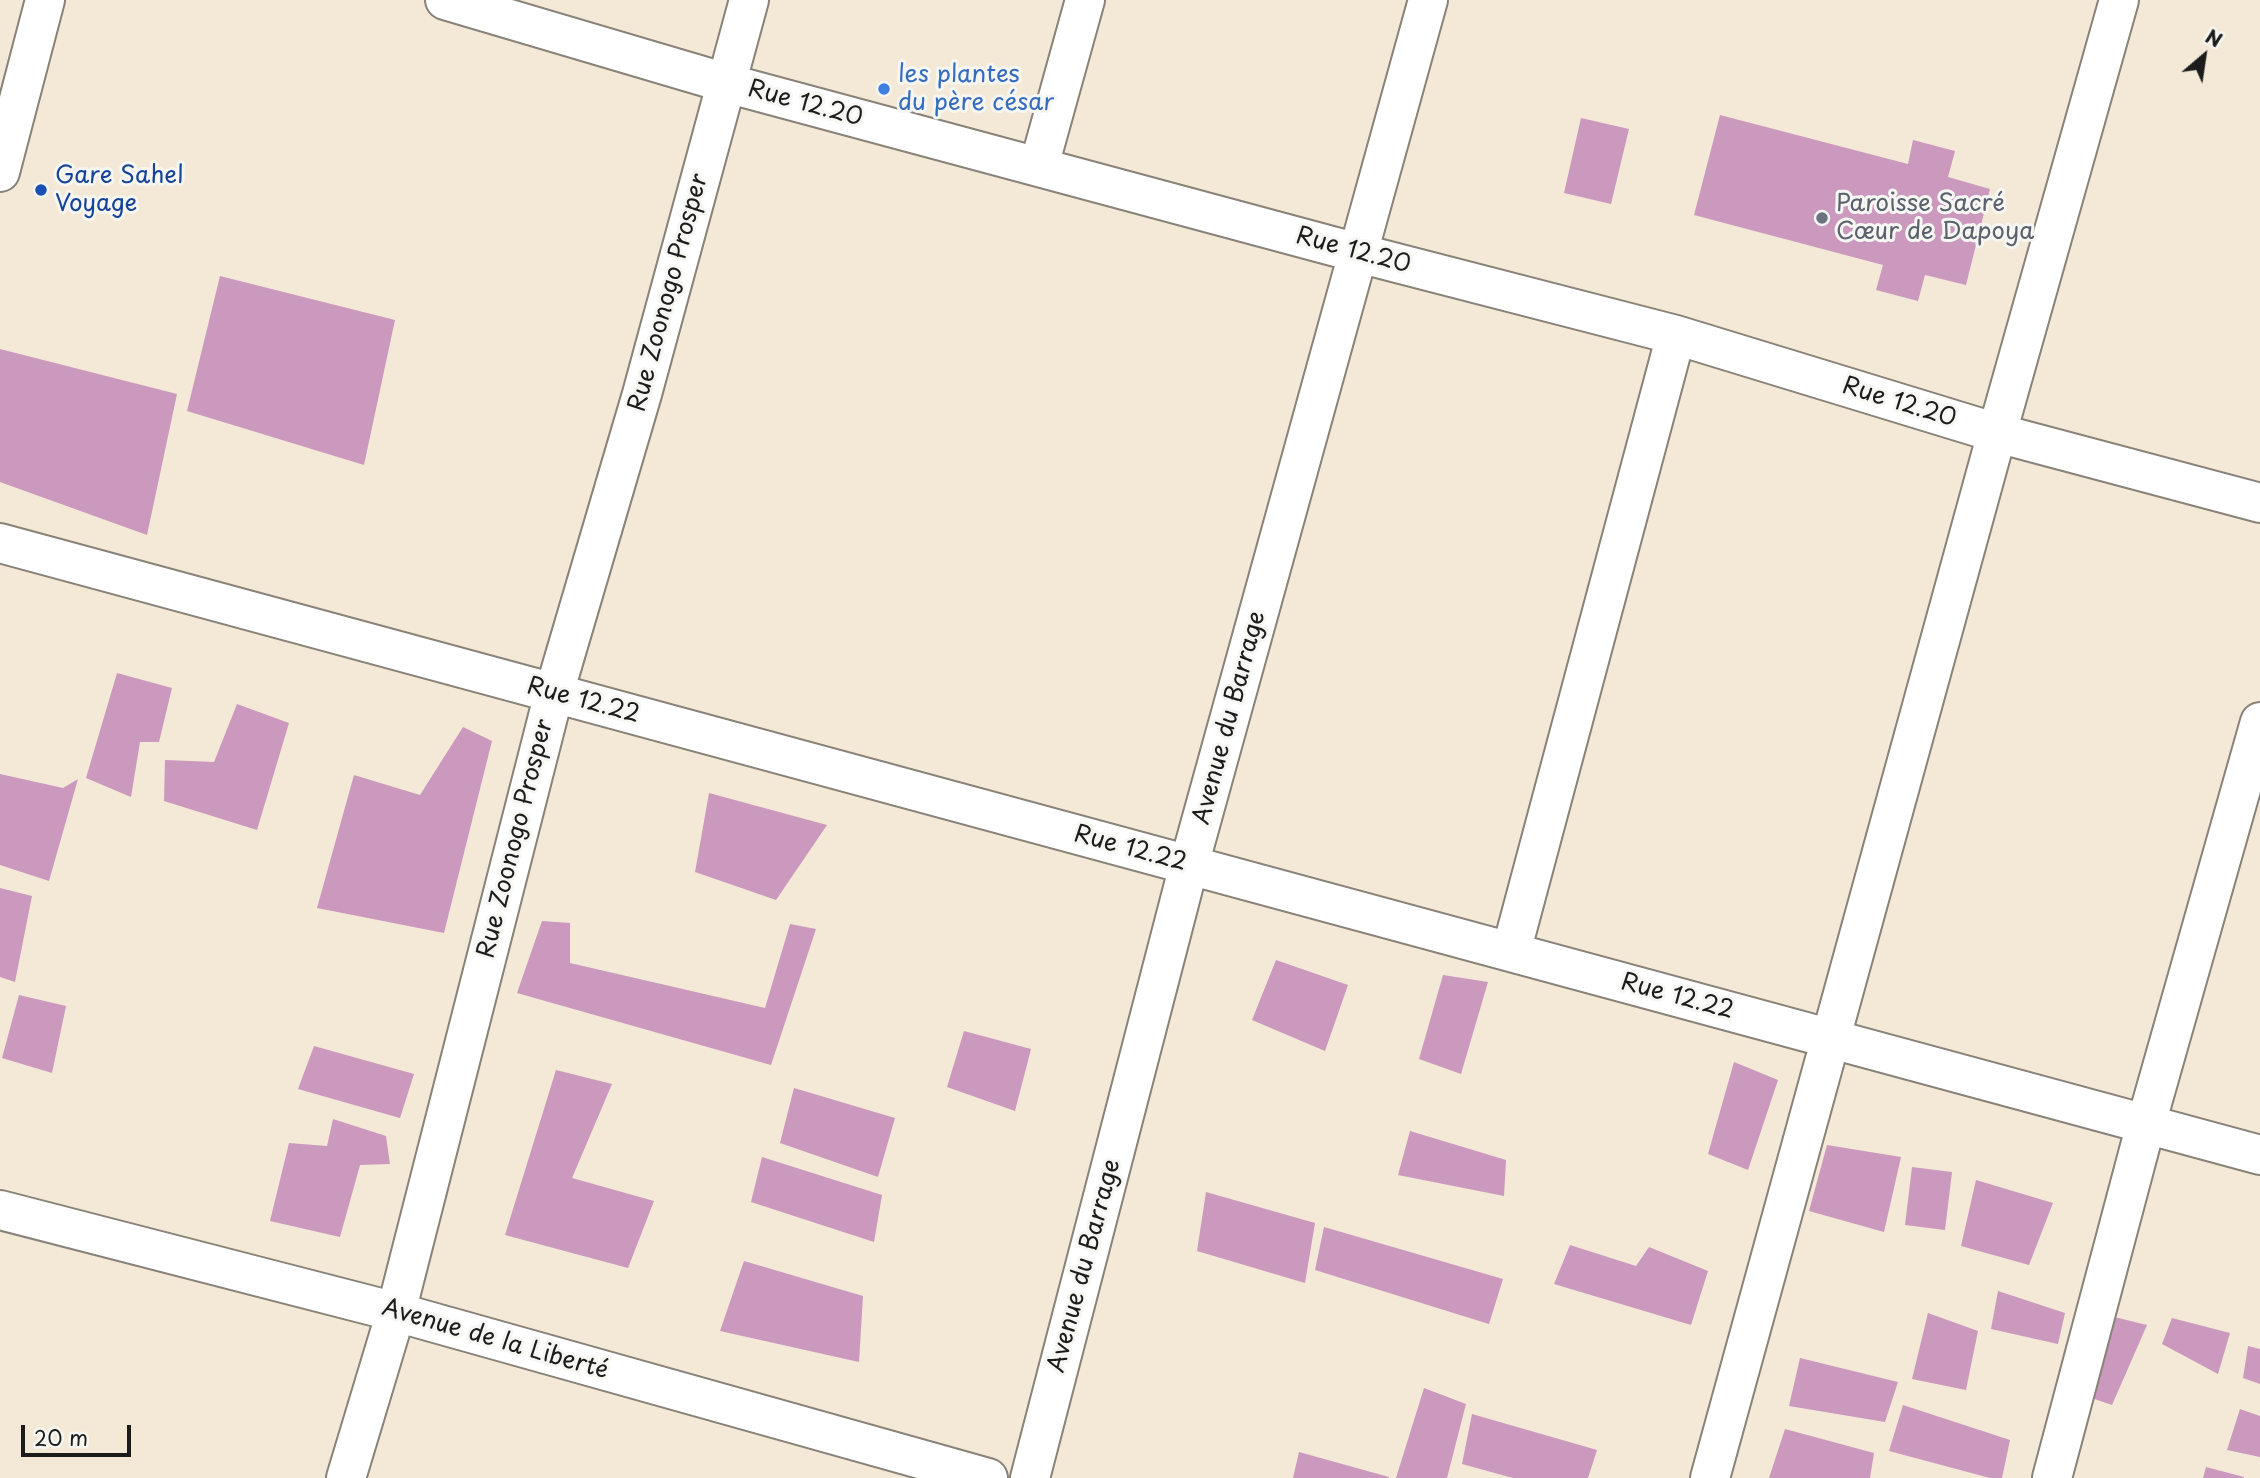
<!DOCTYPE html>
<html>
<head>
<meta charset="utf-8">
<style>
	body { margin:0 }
	#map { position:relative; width:2260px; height:1478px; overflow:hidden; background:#f3e9d6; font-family:"Playpen Sans",sans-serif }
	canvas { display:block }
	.north { position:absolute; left:2169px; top:21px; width:70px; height:70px; -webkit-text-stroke:5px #f6f6f2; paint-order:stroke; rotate:29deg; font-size:19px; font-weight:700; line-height:28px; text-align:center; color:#1c1c1c }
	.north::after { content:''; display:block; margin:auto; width:24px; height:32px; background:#1c1c1c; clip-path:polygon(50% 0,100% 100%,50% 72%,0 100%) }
	.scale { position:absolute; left:21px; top:1425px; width:110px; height:32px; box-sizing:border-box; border:4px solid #1c1c1c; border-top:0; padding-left:9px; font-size:21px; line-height:24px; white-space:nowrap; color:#1c1c1c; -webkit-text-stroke:5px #f6f6f2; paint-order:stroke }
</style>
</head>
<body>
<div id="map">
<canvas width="2260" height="1478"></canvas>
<div class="north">N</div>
<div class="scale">20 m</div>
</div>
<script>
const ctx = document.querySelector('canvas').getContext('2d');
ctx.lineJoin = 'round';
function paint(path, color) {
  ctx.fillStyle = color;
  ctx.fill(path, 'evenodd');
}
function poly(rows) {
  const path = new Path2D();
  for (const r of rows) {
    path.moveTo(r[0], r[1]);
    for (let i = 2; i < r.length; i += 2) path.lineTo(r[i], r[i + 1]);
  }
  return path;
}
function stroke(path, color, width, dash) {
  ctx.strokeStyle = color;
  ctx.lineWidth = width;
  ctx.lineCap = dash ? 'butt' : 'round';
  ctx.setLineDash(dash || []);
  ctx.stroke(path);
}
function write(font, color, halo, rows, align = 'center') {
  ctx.font = font + ' "Playpen Sans",sans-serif';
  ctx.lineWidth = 6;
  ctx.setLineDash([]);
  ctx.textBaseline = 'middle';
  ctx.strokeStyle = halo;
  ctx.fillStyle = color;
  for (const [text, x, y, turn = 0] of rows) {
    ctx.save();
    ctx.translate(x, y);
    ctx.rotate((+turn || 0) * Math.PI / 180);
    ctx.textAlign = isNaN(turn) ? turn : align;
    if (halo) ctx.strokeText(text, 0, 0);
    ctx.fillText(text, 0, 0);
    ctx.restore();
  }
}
paint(poly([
	[1720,115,1908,164,1913,140,1955,151,1948,177,1990,189,1966,285,1925,275,1918,301,1876,290,1883,265,1694,215],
	[1581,118,1629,129,1611,204,1564,193],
	[220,276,395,320,364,465,187,411],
	[0,349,177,394,147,535,0,482],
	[117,673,172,688,159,742,140,742,131,797,86,778],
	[237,704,289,723,257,830,164,801,165,760,214,762],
	[463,727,492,741,444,933,317,908,354,775,420,795],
	[0,774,63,788,78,779,49,881,0,865],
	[709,793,827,825,776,900,695,872],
	[0,888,32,896,15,982,0,977],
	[542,921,570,923,570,963,765,1008,790,924,816,929,771,1065,517,993],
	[1276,960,1348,985,1325,1051,1252,1020],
	[1443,975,1488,982,1461,1074,1419,1059],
	[19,995,66,1006,52,1073,2,1058],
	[964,1031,1031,1049,1015,1111,947,1087],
	[314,1046,414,1074,400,1118,298,1089],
	[1734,1062,1778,1080,1748,1170,1708,1154],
	[556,1070,612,1084,572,1178,654,1201,628,1268,505,1235],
	[794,1088,895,1118,878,1177,780,1143],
	[333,1119,386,1136,390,1164,360,1165,340,1237,270,1221,289,1143,327,1146],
	[1410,1131,1506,1160,1504,1196,1398,1175],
	[1827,1145,1901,1157,1884,1232,1809,1211],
	[762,1157,882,1195,874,1242,751,1202],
	[1912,1167,1952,1172,1945,1230,1905,1225],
	[1976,1180,2053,1203,2029,1265,1961,1246],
	[1206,1192,1315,1223,1305,1283,1197,1251],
	[1324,1227,1503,1279,1489,1324,1315,1270],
	[1570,1245,1636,1266,1649,1247,1708,1271,1691,1325,1554,1284],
	[744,1261,863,1296,859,1362,720,1331],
	[1998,1291,2065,1313,2058,1344,1991,1329],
	[1928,1313,1978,1331,1966,1390,1912,1379],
	[2102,1314,2147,1325,2112,1405,2083,1395],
	[2172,1318,2230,1333,2218,1374,2162,1344],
	[2248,1346,2260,1349,2260,1384,2243,1378],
	[1800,1358,1898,1382,1885,1422,1789,1406],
	[1424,1388,1466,1404,1447,1478,1396,1478],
	[1903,1405,2010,1440,2002,1478,1990,1478,1889,1451],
	[2240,1409,2260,1416,2260,1457,2227,1450],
	[1472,1414,1597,1450,1588,1478,1513,1478,1462,1464],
	[1785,1429,1874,1453,1870,1478,1769,1478],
	[1299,1452,1389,1477,1389,1478,1293,1478],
	[2206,1467,2244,1477,2244,1478,2203,1478]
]), '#cb98be');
const minor = poly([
	[445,0,726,83,1358,253,1676,335,1997,433,2260,503],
	[1039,166,1085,0],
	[0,172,45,0],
	[0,543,2260,1155],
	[1511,952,1676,335],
	[346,1478,396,1312,554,693,642,394,749,0],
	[1030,1478,1189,865,1428,0],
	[1710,1478,1997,433,2119,0],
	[2052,1478,2146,1124,2260,722]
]);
const major = poly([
	[0,1210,396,1312,988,1478]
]);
stroke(minor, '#888279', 42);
stroke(major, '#888279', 42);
stroke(minor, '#fff', 38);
stroke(major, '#fff', 38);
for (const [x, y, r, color] of [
	[884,89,7,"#3f7fe0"],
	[41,190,7,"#1a4fb4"],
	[1822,218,7,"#6b7280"]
]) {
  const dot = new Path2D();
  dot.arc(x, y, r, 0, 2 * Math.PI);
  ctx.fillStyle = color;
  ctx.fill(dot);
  stroke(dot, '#f6f6f2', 2.5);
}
write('24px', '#366cbe', '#f6f6f2', [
	["les plantes",898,75],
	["du père césar",898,103]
], 'left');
write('24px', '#1c1c1c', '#f6f6f2', [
	["Rue 12.20",805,104,15],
	["Rue 12.20",1353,251,15],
	["Rue Zoonogo Prosper",669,293,-75],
	["Rue 12.20",1899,403,17],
	["Rue 12.22",583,701,15],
	["Avenue du Barrage",1230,718,-75],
	["Rue Zoonogo Prosper",516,839,-76],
	["Rue 12.22",1130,849,15],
	["Rue 12.22",1677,997,15],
	["Avenue du Barrage",1085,1266,-75],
	["Avenue de la Liberté",495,1340,16]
]);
write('24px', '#164399', '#f6f6f2', [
	["Gare Sahel",55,176],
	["Voyage",55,204]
], 'left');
write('24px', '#5b616d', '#f6f6f2', [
	["Paroisse Sacré",1836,204],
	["Cœur de Dapoya",1836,232]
], 'left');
</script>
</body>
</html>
